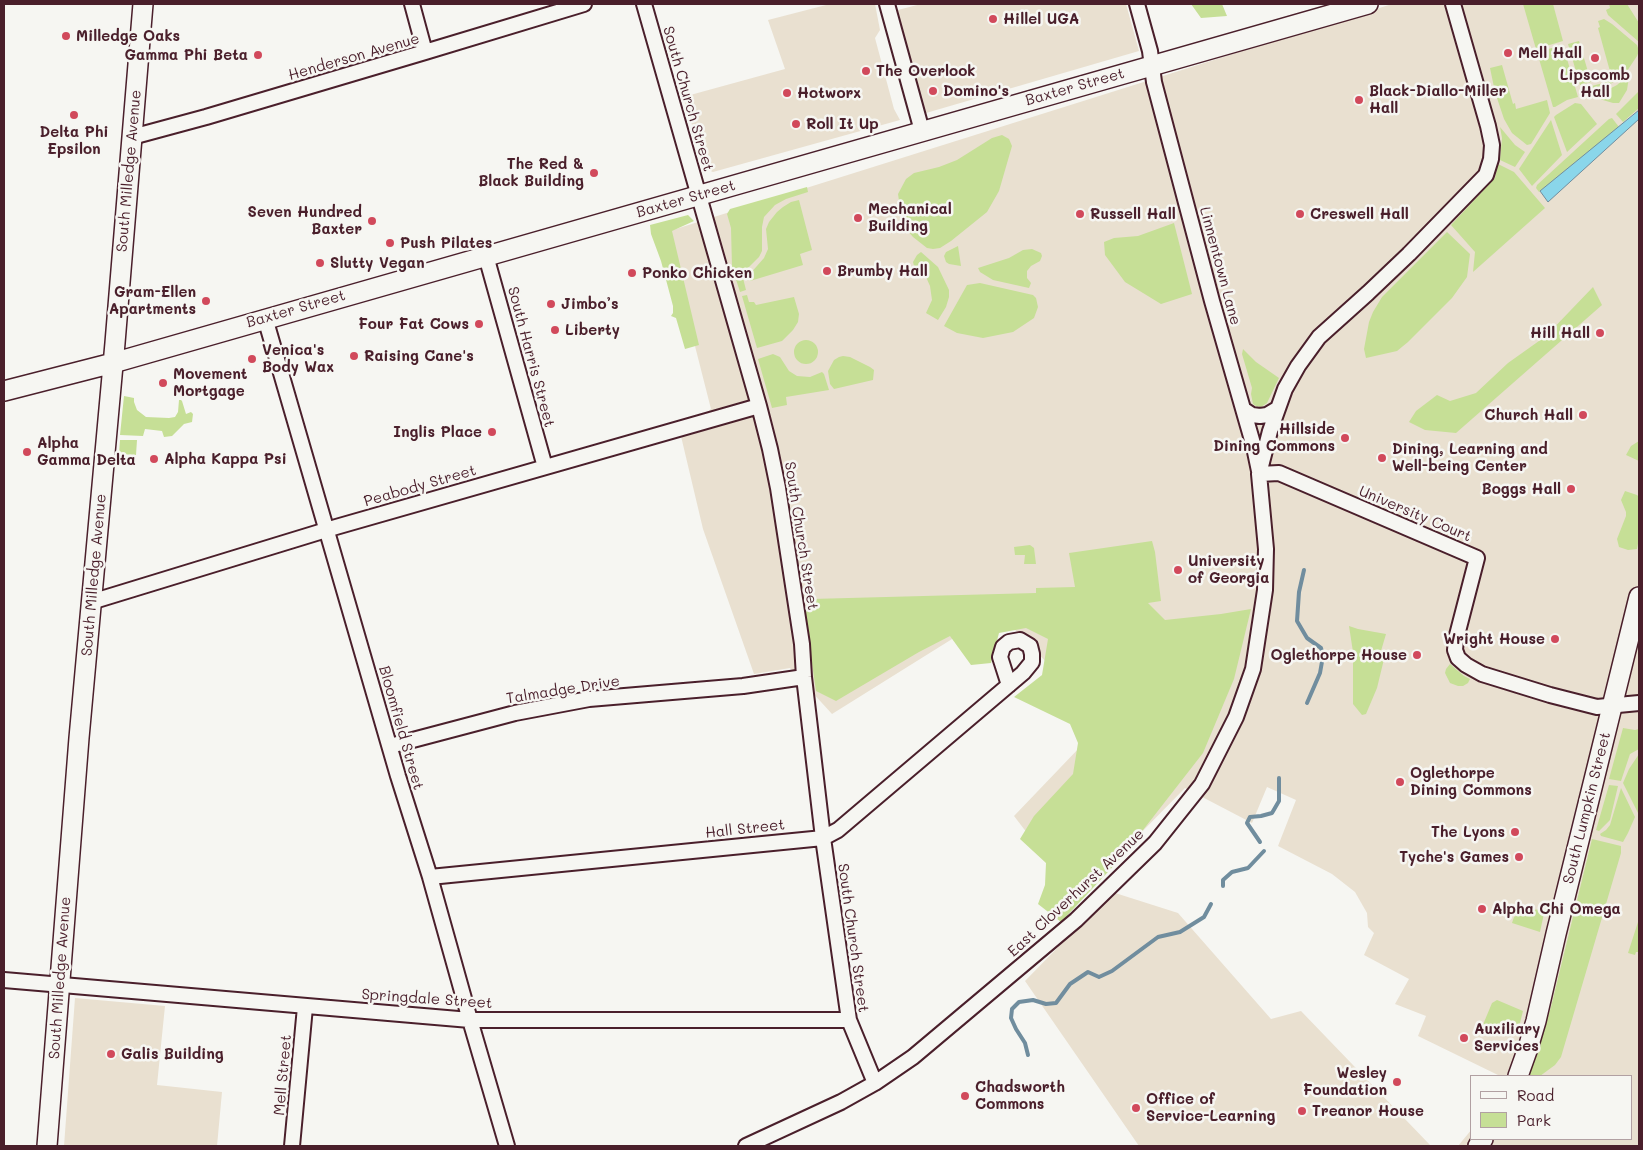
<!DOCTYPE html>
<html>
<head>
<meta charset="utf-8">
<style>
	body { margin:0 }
	#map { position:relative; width:1643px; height:1150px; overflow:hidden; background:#f6f6f2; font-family:Mali,sans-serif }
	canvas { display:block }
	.frame { position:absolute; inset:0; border:5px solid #4a1f2b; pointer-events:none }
	.legend { position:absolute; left:1470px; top:1075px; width:162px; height:65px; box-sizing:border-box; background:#f6f6f2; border:1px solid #b1a0a2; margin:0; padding:6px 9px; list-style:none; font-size:15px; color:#4a1f2b }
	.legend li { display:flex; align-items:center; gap:10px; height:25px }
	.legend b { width:25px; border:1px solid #b1a0a2 }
</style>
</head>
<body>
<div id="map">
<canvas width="1643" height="1150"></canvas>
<div class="frame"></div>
<ul class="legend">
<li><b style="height:6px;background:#f6f6f2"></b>Road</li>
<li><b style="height:14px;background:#c6df96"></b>Park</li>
</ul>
</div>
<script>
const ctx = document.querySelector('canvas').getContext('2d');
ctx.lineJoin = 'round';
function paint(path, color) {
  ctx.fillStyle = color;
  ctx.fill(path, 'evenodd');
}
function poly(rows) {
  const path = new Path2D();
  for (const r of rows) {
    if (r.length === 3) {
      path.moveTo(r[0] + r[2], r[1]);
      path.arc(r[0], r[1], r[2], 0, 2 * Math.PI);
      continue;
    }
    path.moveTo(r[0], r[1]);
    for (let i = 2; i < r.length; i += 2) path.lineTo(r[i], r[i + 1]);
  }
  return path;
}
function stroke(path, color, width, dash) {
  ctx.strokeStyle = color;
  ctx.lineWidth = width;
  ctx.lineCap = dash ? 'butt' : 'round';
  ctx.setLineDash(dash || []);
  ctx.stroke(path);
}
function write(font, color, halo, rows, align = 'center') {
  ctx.font = font + ' Mali,sans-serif';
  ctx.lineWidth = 5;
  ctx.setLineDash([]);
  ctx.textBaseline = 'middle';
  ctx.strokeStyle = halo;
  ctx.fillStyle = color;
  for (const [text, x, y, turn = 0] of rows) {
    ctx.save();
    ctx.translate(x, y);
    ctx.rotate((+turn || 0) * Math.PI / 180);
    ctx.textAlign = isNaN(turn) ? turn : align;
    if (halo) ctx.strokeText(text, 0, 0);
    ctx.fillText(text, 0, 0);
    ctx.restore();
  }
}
paint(poly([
	[830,4,875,4,880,30,875,38,894,109,900,120,713,172,706,169,683,97,785,69,768,20],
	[921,4,1126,4,1139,51,926,113,894,11],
	[1392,4,1639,4,1639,1146,1458,1146,1472,1129,1472,1139,1632,1139,1632,1076,1500,1076,1418,1036,1426,1016,1395,1004,1409,979,1364,955,1374,933,1368,927,1367,913,1355,892,1332,874,1278,846,1296,800,1267,787,1252,823,1185,788,1077,898,1014,816,1104,722,997,611,832,714,790,668,754,674,703,529,680,432,711,409,682,295,663,233],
	[1112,892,1178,913,1271,1019,1301,1011,1431,1146,1139,1146,1025,981],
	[75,998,165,1006,157,1085,222,1092,217,1146,64,1146]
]), '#e9e0d0');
paint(poly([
	[1191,4,1222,4,1227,16,1201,18],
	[1523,4,1553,4,1563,41,1536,49],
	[1609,4,1627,4,1639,23,1639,42,1608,15,1606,10,1610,8],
	[1604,19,1612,24,1637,45,1639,51,1637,56,1627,71,1612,83,1600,90,1582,96,1580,89,1611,81,1610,76,1611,75,1598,28,1600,27,1598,21],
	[1579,41,1591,82,1580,85,1568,44],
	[1563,45,1578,97,1567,100,1555,107,1553,107,1537,52],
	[1502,65,1513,104,1515,103,1516,109,1547,100,1550,113,1531,144,1527,145,1512,133,1504,119,1495,92,1490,68],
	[1628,75,1629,77,1627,90,1619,103,1613,103,1596,98,1596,96,1617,85],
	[1639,91,1639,108,1623,122,1616,114],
	[1575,103,1581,104,1597,124,1567,152,1554,117,1556,115],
	[1612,118,1619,127,1539,192,1536,188,1537,185,1609,119],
	[1551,120,1562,155,1532,186,1519,169],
	[1500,127,1515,145,1525,152,1515,167,1500,160,1502,138],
	[1002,135,1009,139,1012,146,999,191,987,212,951,241,940,248,933,249,927,248,913,237,907,230,901,214,898,194,906,179,914,173,939,167,957,160,992,138],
	[1498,164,1514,172,1545,208,1473,272,1475,252,1451,225,1495,178],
	[807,187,808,192,786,199,775,205,764,217,762,227,762,251,759,257,742,274,746,290,740,292,732,267,731,228,727,214,730,209],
	[799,200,812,250,800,254,803,265,750,281,749,275,764,258,768,249,766,229,769,222,777,212,783,207,791,202],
	[688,215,694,221,672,231,699,345,685,349,676,318,671,316,673,313,673,306,661,261,651,234,650,225],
	[1174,223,1192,294,1161,304,1125,282,1105,255,1104,242,1114,238,1138,236],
	[1447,232,1470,254,1467,277,1452,298,1408,342,1397,351,1366,358,1364,349,1369,322,1373,312,1382,297],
	[958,246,961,266,949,264,946,262,944,256,946,252],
	[1032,249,1041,253,1042,256,1040,261,1031,266,1027,271,1027,278,1031,283,1029,288,993,280,980,272,978,268,1009,258,1023,250],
	[921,252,938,267,949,290,949,297,946,307,938,320,926,313,932,300,930,286,926,277,921,270,914,266,913,262,917,255],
	[980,283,1033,295,1036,298,1038,307,1034,318,1013,332,983,338,957,333,944,326,967,285],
	[1593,287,1602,305,1456,433,1425,430,1409,422,1416,411,1437,395,1450,401,1476,393,1508,363,1546,336],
	[747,295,749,302,754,302,756,305,794,297,799,314,798,322,793,330,782,341,757,348,742,296],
	[806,352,12],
	[1243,349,1256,362,1279,378,1267,403,1261,407,1256,406,1253,404,1251,394,1252,388,1242,354],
	[773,354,780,357,789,371,797,376,810,377,822,372,824,374,829,390,786,397,787,405,772,408,758,359],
	[843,356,850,357,870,367,874,370,873,380,834,389,830,384,828,371,834,360,839,357],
	[124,396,134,398,134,402,137,410,146,417,169,418,175,417,178,412,179,400,181,400,182,401,186,414,191,412,193,414,192,422,184,424,172,436,164,437,162,431,145,429,143,436,120,435],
	[120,440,137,440,136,455,119,454],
	[1639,441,1639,461,1626,455,1631,446],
	[1625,491,1637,495,1639,497,1639,538,1637,549,1628,550,1619,547,1617,539,1626,516,1626,512,1621,500],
	[1152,541,1155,552,1161,601,1148,603,1165,620,1221,614,1251,609,1234,679,1203,753,1122,857,1061,922,1038,904,1045,885,1046,863,1020,839,1034,816,1073,774,1078,743,1070,724,1014,697,1042,675,1048,639,1026,628,999,633,991,663,971,665,950,636,919,652,836,701,816,691,805,616,811,599,1036,593,1036,588,1075,587,1069,553],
	[1030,545,1034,548,1036,564,1024,564,1025,555,1015,555,1014,547],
	[1349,626,1358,629,1386,634,1381,651,1385,655,1377,688,1366,714,1362,715,1353,704,1353,652],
	[1450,664,1464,676,1470,679,1468,683,1463,686,1458,686,1450,683,1445,673,1446,669],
	[1623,728,1635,730,1639,729,1639,749,1630,754,1621,781,1609,779],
	[1639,754,1639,808,1638,813,1623,783,1629,769],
	[1609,785,1618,786,1610,820,1599,831,1596,830],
	[1621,788,1635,817,1628,833,1623,842,1601,836,1600,834,1606,830,1610,825],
	[1592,839,1621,846,1621,853,1561,1057,1555,1065,1540,1076,1529,1076,1551,1007],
	[1541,909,1545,909,1540,932,1512,923,1514,917,1518,915,1525,914,1533,910],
	[1638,922,1639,923,1639,952,1636,952,1635,955,1628,953],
	[1497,1000,1523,1011,1518,1031,1503,1034,1482,1027,1492,1003]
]), '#c6df96');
const water = poly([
	[1639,110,1639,119,1548,202,1540,191,1639,110]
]);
paint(water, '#8ad6ea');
stroke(water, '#708d9e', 1);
stroke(poly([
	[1304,570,1299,592,1297,621,1307,638,1321,648,1323,656,1320,673,1307,703],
	[1260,842,1247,823,1250,817,1261,816,1272,813,1279,801,1279,778],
	[1223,886,1223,880,1232,872,1248,868,1264,851],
	[1028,1055,1025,1043,1016,1029,1011,1018,1012,1009,1019,1002,1033,1000,1046,1004,1056,1003,1070,984,1088,972,1099,977,1112,971,1158,937,1180,932,1204,917,1211,904]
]), '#708d9e', 4);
const street = poly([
	[412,4,425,52],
	[644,4,759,406,770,449,778,488,802,644,804,677,823,838,849,1020,875,1083],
	[887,4,922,131],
	[1137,4,1150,51,1154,82,1212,301,1254,447,1259,471],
	[132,137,206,117,425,52,584,4],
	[486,256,545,467],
	[265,318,398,776,430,877,470,1020,507,1146],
	[1243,409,1252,415,1260,416,1267,415,1277,409],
	[1259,474,1279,473,1477,558,1456,639,1455,650,1458,658,1466,665,1482,674,1550,695,1597,707,1639,703],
	[91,602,336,527,759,406],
	[390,746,515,713,589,699,743,686,804,677],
	[430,877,823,838,838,830,1023,673,1032,662,1032,654,1030,646,1020,640,1009,642,1003,647,1000,657,1009,685],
	[4,980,470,1020,849,1020],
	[292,1146,305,1007],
	[746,1146,841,1102,875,1083,913,1057,1076,920,1155,843,1202,784,1236,717,1253,669,1265,590,1266,549,1259,474,1270,431,1285,389,1298,366,1319,337,1368,293,1409,254,1486,175,1491,159,1492,145,1488,126,1453,4]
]);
const secondary = poly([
	[4,391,113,363,1368,4],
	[1518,1076,1528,1048,1536,1021,1556,934,1639,597],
	[47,1146,79,738,115,343,143,4],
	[1478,1146,1483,1139]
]);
stroke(street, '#4a1f2b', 18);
stroke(secondary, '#4a1f2b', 22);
stroke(street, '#f6f6f2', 14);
stroke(secondary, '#f6f6f2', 19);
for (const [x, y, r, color] of [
	[993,19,5,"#d1495b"],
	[66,36,5,"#d1495b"],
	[1508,53,5,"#d1495b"],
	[258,55,5,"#d1495b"],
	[1595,58,5,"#d1495b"],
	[866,71,5,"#d1495b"],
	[933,91,5,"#d1495b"],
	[787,93,5,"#d1495b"],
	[1359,100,5,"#d1495b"],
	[74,115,5,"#d1495b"],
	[796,124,5,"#d1495b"],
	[594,173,5,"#d1495b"],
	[1080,214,5,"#d1495b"],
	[1300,214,5,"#d1495b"],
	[858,218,5,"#d1495b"],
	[372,221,5,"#d1495b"],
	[390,243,5,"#d1495b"],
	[320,263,5,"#d1495b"],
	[827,271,5,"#d1495b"],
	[632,273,5,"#d1495b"],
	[206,301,5,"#d1495b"],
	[551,304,5,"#d1495b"],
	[479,324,5,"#d1495b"],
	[555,330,5,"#d1495b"],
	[1600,333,5,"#d1495b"],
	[354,356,5,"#d1495b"],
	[252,359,5,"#d1495b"],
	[163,383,5,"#d1495b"],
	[1583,415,5,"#d1495b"],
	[492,432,5,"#d1495b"],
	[1345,438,5,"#d1495b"],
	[27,452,5,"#d1495b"],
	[1382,458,5,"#d1495b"],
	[154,459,5,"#d1495b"],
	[1571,489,5,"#d1495b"],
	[1178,570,5,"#d1495b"],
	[1555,639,5,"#d1495b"],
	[1417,655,5,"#d1495b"],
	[1400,782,5,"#d1495b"],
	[1515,832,5,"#d1495b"],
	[1519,857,5,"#d1495b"],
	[1482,909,5,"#d1495b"],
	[1464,1038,5,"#d1495b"],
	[111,1054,5,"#d1495b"],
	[1397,1082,5,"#d1495b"],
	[965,1096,5,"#d1495b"],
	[1136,1108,5,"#d1495b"],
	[1302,1111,5,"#d1495b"]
]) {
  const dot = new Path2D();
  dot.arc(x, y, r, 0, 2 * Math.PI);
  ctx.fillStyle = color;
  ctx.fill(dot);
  stroke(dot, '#f6f6f2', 2);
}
write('bold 15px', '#4a1f2b', '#f6f6f2', [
	["Hillel UGA",1003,19],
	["Milledge Oaks",76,36],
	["Mell Hall",1518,53],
	["Gamma Phi Beta",248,55,"right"],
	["The Overlook",876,71],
	["Lipscomb",1595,75,"center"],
	["Hall",1595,92,"center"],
	["Domino's",943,91],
	["Black-Diallo-Miller",1369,91],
	["Hall",1369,108],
	["Hotworx",797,93],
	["Roll It Up",806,124],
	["Delta Phi",74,132,"center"],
	["Epsilon",74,149,"center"],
	["The Red &",584,164,"right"],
	["Black Building",584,181,"right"],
	["Mechanical",868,209],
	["Building",868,226],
	["Seven Hundred",362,212,"right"],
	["Baxter",362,229,"right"],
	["Russell Hall",1090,214],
	["Creswell Hall",1310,214],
	["Push Pilates",400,243],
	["Slutty Vegan",330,263],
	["Brumby Hall",837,271],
	["Ponko Chicken",642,273],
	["Gram-Ellen",196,292,"right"],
	["Apartments",196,309,"right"],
	["Jimbo’s",561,304],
	["Four Fat Cows",469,324,"right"],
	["Liberty",565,330],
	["Hill Hall",1590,333,"right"],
	["Venica's",262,350],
	["Body Wax",262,367],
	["Raising Cane's",364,356],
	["Movement",173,374],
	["Mortgage",173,391],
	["Church Hall",1573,415,"right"],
	["Hillside",1335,429,"right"],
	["Dining Commons",1335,446,"right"],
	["Inglis Place",482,432,"right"],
	["Alpha",37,443],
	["Gamma Delta",37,460],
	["Dining, Learning and",1392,449],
	["Well-being Center",1392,466],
	["Alpha Kappa Psi",164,459],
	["Boggs Hall",1561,489,"right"],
	["University",1188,561],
	["of Georgia",1188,578],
	["Wright House",1545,639,"right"],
	["Oglethorpe House",1407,655,"right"],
	["Oglethorpe",1410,773],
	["Dining Commons",1410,790],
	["The Lyons",1505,832,"right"],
	["Tyche's Games",1509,857,"right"],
	["Alpha Chi Omega",1492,909],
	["Auxiliary",1474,1029],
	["Services",1474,1046],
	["Galis Building",121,1054],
	["Wesley",1387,1073,"right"],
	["Foundation",1387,1090,"right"],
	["Chadsworth",975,1087],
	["Commons",975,1104],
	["Office of",1146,1099],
	["Service-Learning",1146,1116],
	["Treanor House",1312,1111]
], 'left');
write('15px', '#4a1f2b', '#f6f6f2', [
	["Henderson Avenue",354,57,-16],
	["Baxter Street",1075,87,-16],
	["South Church Street",688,99,74],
	["South Milledge Avenue",129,171,-85],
	["Baxter Street",686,199,-16],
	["Linnentown Lane",1220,266,75],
	["Baxter Street",296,309,-16],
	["South Harris Street",531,357,75],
	["Peabody Street",420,486,-16],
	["University Court",1415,514,23],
	["South Church Street",801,536,81],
	["South Milledge Avenue",94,575,-85],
	["Talmadge Drive",563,690,-9],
	["Bloomfield Street",401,728,74],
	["South Lumpkin Street",1587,808,-76],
	["Hall Street",745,829,-6],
	["East Cloverhurst Avenue",1076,893,-43],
	["South Church Street",853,938,82],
	["South Milledge Avenue",60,978,-86],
	["Springdale Street",427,999,4],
	["Mell Street",283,1075,-85]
]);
</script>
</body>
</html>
